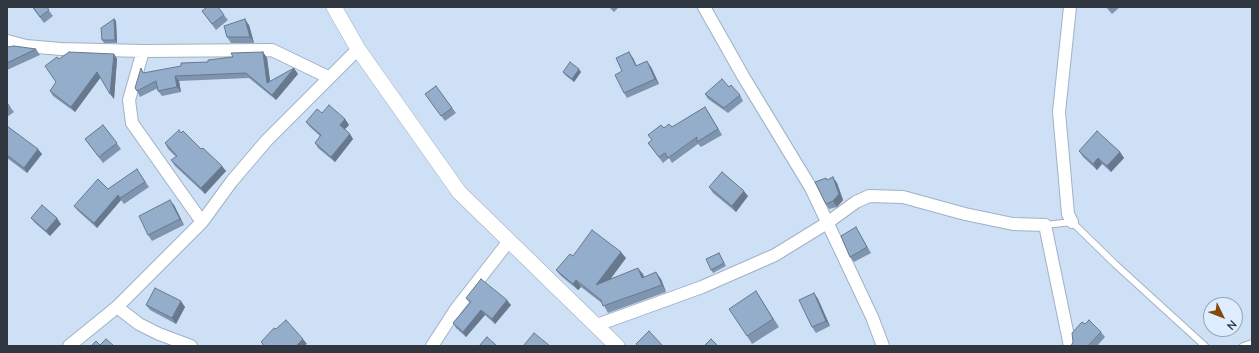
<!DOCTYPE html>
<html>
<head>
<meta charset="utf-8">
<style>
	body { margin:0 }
	#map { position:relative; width:1259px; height:353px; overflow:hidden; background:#cee0f6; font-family:"Nunito Sans",sans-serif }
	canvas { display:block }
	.frame { position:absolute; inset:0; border:8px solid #303740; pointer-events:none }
	.north { position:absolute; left:1203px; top:297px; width:40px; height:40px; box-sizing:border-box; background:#deedff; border:1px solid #98a4b3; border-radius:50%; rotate:133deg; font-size:11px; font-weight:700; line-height:16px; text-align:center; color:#303740 }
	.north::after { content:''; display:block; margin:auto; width:14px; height:18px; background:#864808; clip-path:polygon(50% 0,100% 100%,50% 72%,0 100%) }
</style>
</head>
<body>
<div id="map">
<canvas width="1259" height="353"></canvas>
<div class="frame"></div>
<div class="north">N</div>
</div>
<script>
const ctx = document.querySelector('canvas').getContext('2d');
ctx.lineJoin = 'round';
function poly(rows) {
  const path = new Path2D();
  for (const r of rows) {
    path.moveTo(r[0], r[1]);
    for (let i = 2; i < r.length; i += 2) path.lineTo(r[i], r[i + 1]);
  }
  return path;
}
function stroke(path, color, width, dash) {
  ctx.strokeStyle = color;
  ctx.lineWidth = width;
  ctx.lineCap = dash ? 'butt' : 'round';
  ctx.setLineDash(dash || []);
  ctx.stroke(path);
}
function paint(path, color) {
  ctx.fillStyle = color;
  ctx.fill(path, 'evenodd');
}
const service = poly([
	[1045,225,1072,222,1115,264,1205,346],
	[1243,346,1252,343]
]);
const minor = poly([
	[704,7,743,76,811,188,872,317,883,346],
	[1070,7,1059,112,1068,214,1072,222],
	[7,41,26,46,61,49,143,51,272,50,328,77],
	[143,51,129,100,132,123,202,222],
	[117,307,139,324,159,334,191,346],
	[597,325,702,287,775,255,827,223,856,202,869,196,903,197,965,214,1013,224,1045,225,1070,346],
	[69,346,117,307,202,222,232,181,267,140,358,49],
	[432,346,456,309,509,241]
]);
const tertiary = poly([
	[334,7,358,49,459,192,617,346]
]);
stroke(service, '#a0b1c6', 8);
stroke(minor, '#a0b1c6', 14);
stroke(tertiary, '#a0b1c6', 16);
stroke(service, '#fff', 6);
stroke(minor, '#fff', 12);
stroke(tertiary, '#fff', 15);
paint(poly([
	[32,7,48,7,47,8,53,16,44,23],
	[609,7,619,7,614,12],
	[1106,7,1120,7,1112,14],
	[202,11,224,15,228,20,216,30],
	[114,19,116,21,117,43,104,43,102,40],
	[249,25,254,43,231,43,227,37],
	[7,47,36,49,40,55,7,70],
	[263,52,267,58,270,81,298,74,276,100,249,78,179,81,181,92,162,96,158,91,158,88,140,97,137,91,144,73,208,62],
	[114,54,117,59,114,99,100,77,75,112,53,96,50,91,56,82,59,59],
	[633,58,637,66,651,67,659,84,627,98,624,93,622,71],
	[563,72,581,72,574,82,565,75],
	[436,86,456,113,445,121,425,94],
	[729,87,740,95,743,101,728,113,708,99,705,94],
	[7,103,14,112,7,117],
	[705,107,722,135,701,147,698,144,672,163,669,158,663,163,648,143,652,141,664,128,672,127],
	[322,113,345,119,349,125,345,129,353,139,335,162,318,148,315,143,320,136,310,127,306,122],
	[103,125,121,149,103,163,85,139],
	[7,126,42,154,27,173,7,158],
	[181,133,226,171,205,194,175,166,171,160,176,157,168,149,165,143],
	[1079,151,1120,152,1124,158,1111,172,1102,164,1097,170,1083,157],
	[141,175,149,187,124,204,121,200,97,228,78,211,74,206,108,189],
	[827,180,837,183,843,200,837,207,829,209,826,204],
	[709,187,748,196,736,212,713,193],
	[174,205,184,225,152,241,148,235],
	[31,218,61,224,50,236,35,223],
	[856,227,871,253,854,262,850,257],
	[719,253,726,266,713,273,711,270],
	[573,256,626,258,610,279,643,274,644,278,661,279,666,292,608,313,603,304,581,287,578,290,561,276,556,270],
	[756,291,779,327,752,344,747,336],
	[814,293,818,299,830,326,816,333,812,327],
	[466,298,511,305,495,324,485,315,466,337,456,328,453,323,470,303],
	[146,305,185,307,176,324,150,310],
	[1085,324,1101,332,1105,337,1097,346,1071,346]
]), '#7f95af');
paint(poly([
	[114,19,116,21,117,43,115,40],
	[245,19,249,25,254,43,250,37],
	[263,52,267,58,271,88,267,83],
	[629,52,633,58,639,72],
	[114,54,117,59,114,99,110,94],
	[647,61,651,67,659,84,655,79],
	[294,68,298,74,276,100,272,95],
	[579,69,581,72,574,82,572,79],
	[97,72,101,77,75,112,71,107],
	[175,76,179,81,181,92,177,87],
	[705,107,709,113,722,135,718,129],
	[345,119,349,125,344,130,340,125],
	[350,134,353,139,335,162,331,157],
	[38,149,42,154,27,173,24,168],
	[1120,152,1124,158,1111,172,1107,166],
	[1098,158,1102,164,1097,170,1093,164],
	[222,166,226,171,205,194,201,188],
	[833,177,837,183,843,200,837,207,833,201],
	[744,191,748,196,736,212,732,206],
	[118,195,121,200,97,228,94,223],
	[170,200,174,205,184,225,180,219],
	[57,218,61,224,50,236,46,231],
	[621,252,626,258,601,292,596,285],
	[638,268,643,274,647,285,642,278],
	[656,272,661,279,666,292,662,285],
	[576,280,581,287,578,290,573,284],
	[814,293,818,299,830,326,826,321],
	[507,300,511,305,495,324,492,319],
	[181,301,185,307,176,324,172,318],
	[481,310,485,315,466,337,463,332],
	[303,339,307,344,304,346,296,346]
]), '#68798e');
const building = poly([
	[33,7,47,7,49,10,40,17,33,7],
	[207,7,218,7,224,15,212,24,202,11,207,7],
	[114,19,115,40,102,40,101,28,114,19],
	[245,19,250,37,227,37,224,26,245,19],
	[14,46,36,49,7,63,7,47,14,46],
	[69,52,114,54,110,94,97,72,71,107,50,91,56,82,45,66,57,57,59,59,69,52],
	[263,52,267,83,294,68,272,95,246,73,175,76,177,87,158,91,156,81,137,91,135,88,141,68,143,73,181,66,181,63,208,62,208,60,233,57,231,53,263,52],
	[629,52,636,66,647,61,655,79,624,93,615,75,622,71,616,58,629,52],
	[570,62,579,69,572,79,563,72,570,62],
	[722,79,729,87,731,85,740,95,724,108,705,94,722,79],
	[436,86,452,108,441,116,425,94,436,86],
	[7,103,10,107,7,109,7,103],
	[329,105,345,119,340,125,350,134,331,157,315,143,321,135,306,122,317,109,322,113,329,105],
	[705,107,718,129,697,142,697,137,668,158,665,153,659,157,648,143,652,140,648,135,661,125,664,128,669,124,672,127,705,107],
	[103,125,117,143,99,157,85,139,103,125],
	[7,126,38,149,24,168,7,155,7,126],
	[179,130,181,133,183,131,201,149,203,148,222,166,201,188,171,160,177,156,165,143,179,130],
	[1097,131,1120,152,1107,166,1098,158,1093,164,1079,151,1097,131],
	[137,169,145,182,120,198,118,195,94,223,74,206,98,179,108,189,137,169],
	[722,172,744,191,732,206,709,187,722,172],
	[833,177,839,194,833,201,826,204,815,182,826,178,827,180,833,177],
	[170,200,180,219,148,235,139,216,170,200],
	[42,205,57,218,46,231,31,218,42,205],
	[856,227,867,247,850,257,841,236,856,227],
	[592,230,621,252,596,285,638,268,642,278,656,272,662,285,603,306,601,300,576,280,573,284,556,270,570,254,573,256,592,230],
	[719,253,724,263,711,270,706,259,719,253],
	[481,279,507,300,492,319,481,310,463,332,453,323,471,302,466,298,481,279],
	[155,288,181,301,172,318,146,305,155,288],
	[756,291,773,319,747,336,729,309,756,291],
	[814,293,826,321,812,327,799,300,814,293],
	[286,320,303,339,296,346,262,346,263,344,261,342,274,328,276,329,286,320],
	[1089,320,1101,332,1088,346,1071,346,1073,342,1072,333,1082,322,1085,324,1089,320],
	[649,331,663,346,638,346,636,344,649,331],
	[534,333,550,346,526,346,524,345,534,333],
	[487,337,497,346,479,346,487,337],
	[106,339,114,346,91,346,96,341,100,345,106,339],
	[711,339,718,346,704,346,711,339]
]);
paint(building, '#94adcb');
stroke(building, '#68798e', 1);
</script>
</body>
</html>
